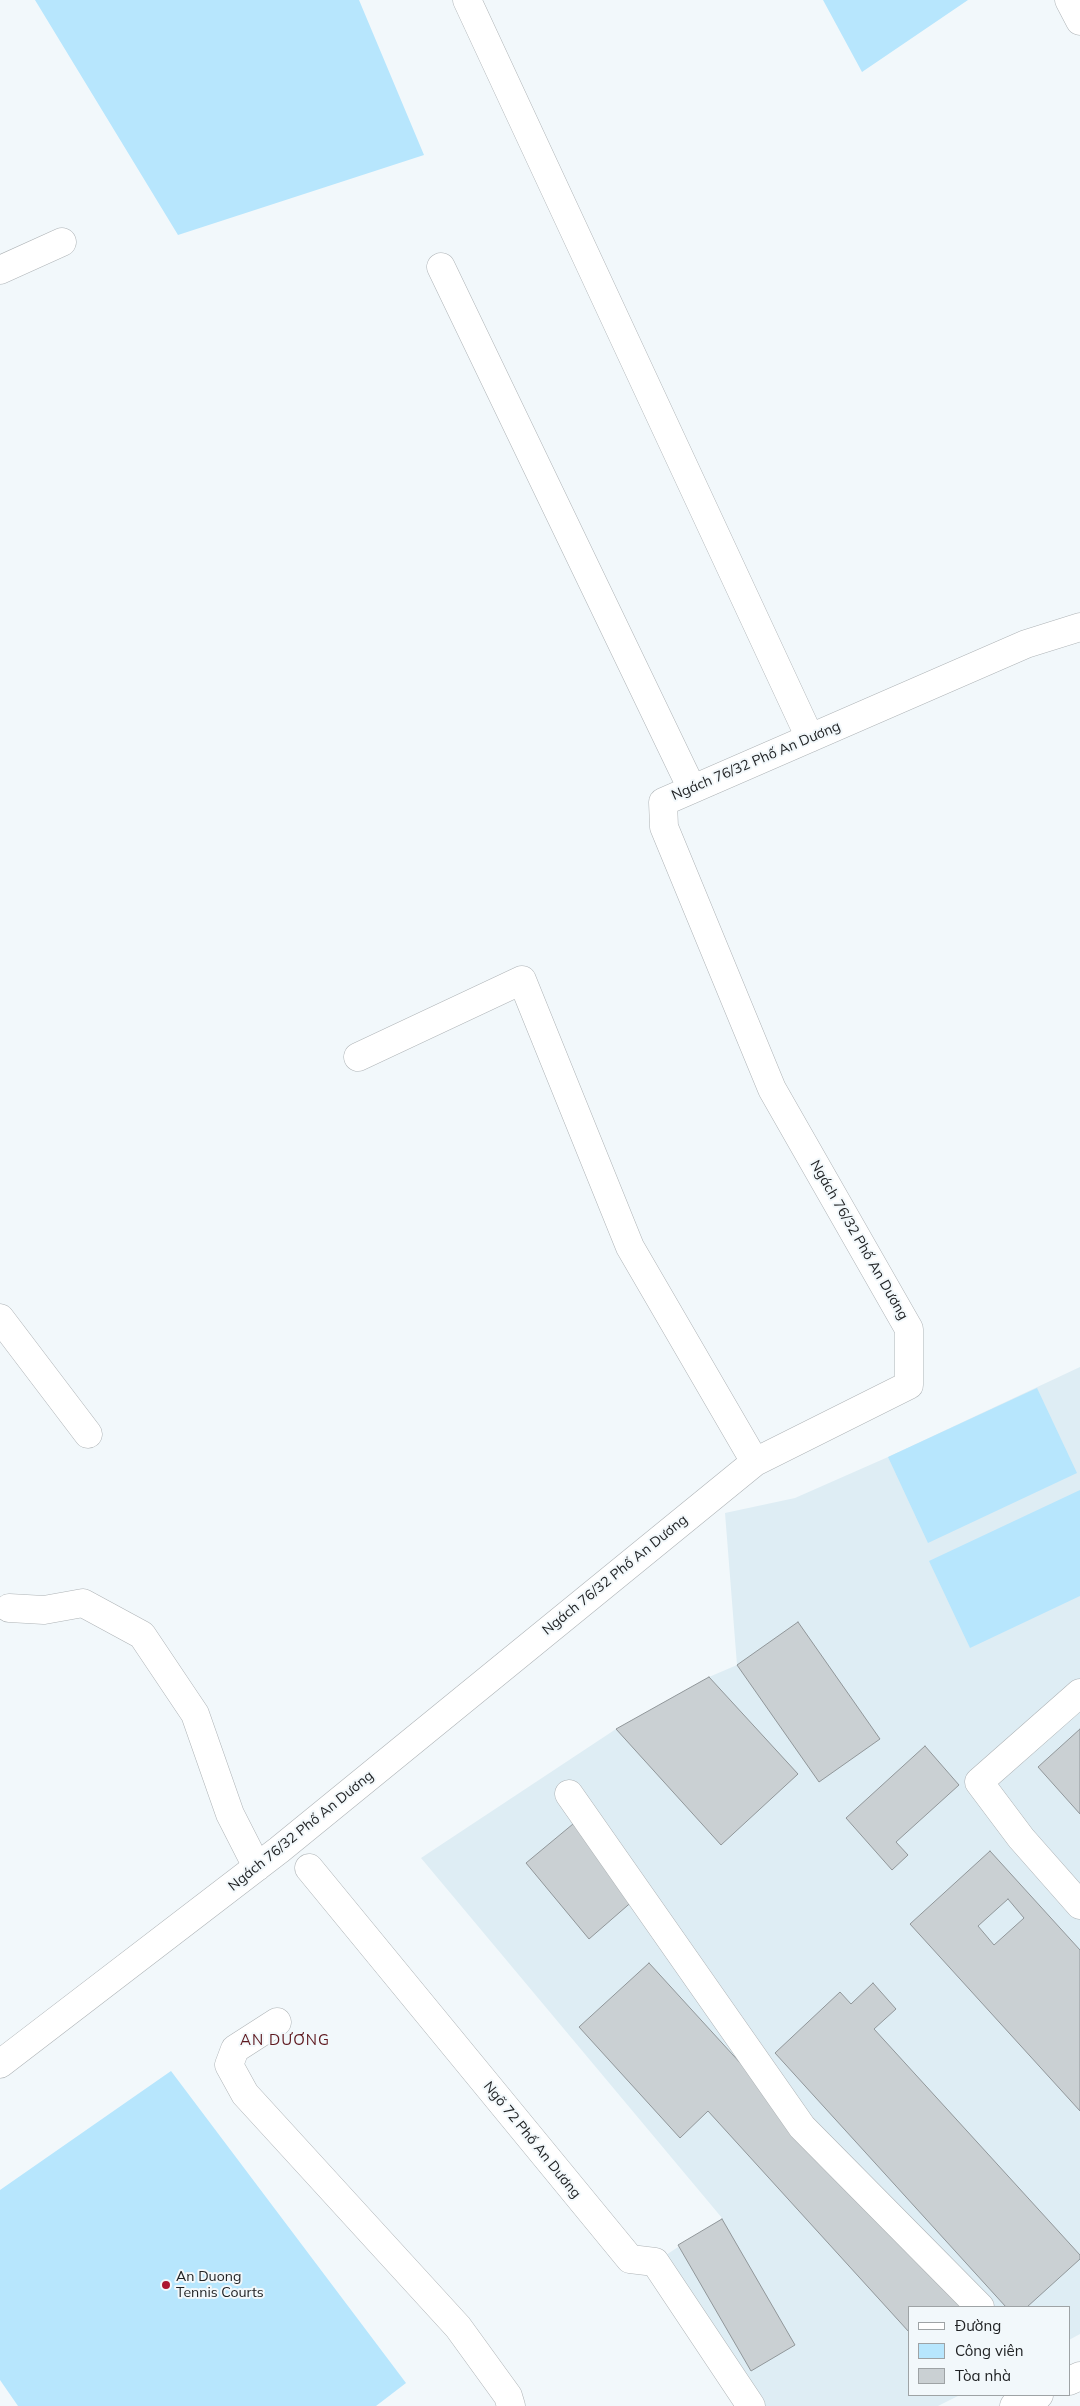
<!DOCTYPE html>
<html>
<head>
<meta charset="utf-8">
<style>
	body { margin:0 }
	#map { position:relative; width:1080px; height:2406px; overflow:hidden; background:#f2f8fb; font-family:Mulish,sans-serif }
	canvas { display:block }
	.legend { position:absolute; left:908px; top:2306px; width:162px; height:90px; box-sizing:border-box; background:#f2f8fb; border:1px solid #9ea3a5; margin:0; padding:6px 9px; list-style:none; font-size:15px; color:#212325 }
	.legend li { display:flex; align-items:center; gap:10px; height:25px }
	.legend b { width:25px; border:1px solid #9ea3a5 }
</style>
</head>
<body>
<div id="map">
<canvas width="1080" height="2406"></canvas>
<ul class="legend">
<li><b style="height:6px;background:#fff"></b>Đường</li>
<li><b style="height:14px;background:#b7e6fd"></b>Công viên</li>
<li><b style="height:14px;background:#cad0d3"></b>Tòa nhà</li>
</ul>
</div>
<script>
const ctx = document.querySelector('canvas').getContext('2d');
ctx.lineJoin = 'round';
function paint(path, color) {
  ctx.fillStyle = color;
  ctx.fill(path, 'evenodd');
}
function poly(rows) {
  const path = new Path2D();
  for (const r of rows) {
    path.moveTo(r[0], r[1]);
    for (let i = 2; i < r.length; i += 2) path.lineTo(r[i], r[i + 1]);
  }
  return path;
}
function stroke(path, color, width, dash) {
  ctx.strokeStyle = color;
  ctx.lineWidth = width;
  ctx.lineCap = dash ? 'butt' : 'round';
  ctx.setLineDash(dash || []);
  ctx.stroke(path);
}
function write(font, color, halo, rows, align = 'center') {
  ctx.font = font + ' Mulish,sans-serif';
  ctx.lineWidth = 4;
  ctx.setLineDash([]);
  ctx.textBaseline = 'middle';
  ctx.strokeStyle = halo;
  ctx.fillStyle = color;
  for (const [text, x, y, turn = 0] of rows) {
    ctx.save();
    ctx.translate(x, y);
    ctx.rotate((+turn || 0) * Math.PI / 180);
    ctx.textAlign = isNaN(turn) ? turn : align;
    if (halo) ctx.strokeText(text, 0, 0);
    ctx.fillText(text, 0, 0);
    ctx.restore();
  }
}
paint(poly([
	[1080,1367,1080,2334,1069,2340,1069,2307,909,2307,909,2395,960,2395,938,2406,762,2406,663,2257,722,2218,421,1858,616,1729,709,1677,737,1665,725,1513,795,1498,888,1457]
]), '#deedf4');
paint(poly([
	[35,0,359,0,424,155,178,235],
	[823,0,968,0,862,72],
	[1037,1388,1077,1473,928,1543,888,1457],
	[1080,1490,1080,1596,970,1648,929,1561],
	[171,2071,406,2383,376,2406,18,2406,0,2380,0,2190]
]), '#b7e6fd');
const building = poly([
	[798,1622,880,1739,819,1782,737,1665,798,1622],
	[709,1677,798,1774,721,1845,616,1729,709,1677],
	[1080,1729,1080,1814,1038,1767,1080,1729],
	[925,1746,959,1785,896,1842,908,1855,892,1870,846,1818,925,1746],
	[573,1824,635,1899,589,1939,526,1863,573,1824],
	[990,1851,1080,1950,1080,2111,910,1924,990,1851],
	[1008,1899,1024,1918,994,1945,978,1926,1008,1899],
	[649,1963,963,2307,909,2307,909,2332,708,2111,680,2138,579,2027,649,1963],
	[873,1983,896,2009,874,2029,1080,2255,1080,2259,1027,2307,1006,2307,775,2053,840,1992,851,2004,873,1983],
	[722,2219,795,2345,751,2371,678,2245,722,2219]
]);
paint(building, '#cad0d3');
stroke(building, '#91979a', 1);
const minor = poly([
	[467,0,810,738],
	[1069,0,1080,21],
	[441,267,692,789],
	[0,270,62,242],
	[358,1057,522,980,630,1247,755,1462],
	[0,1318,88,1434],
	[9,1608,44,1610,83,1603,142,1635,195,1714,230,1814,257,1867],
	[1080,1693,979,1782,1021,1838,1080,1905],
	[569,1794,802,2127,980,2307],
	[309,1868,630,2259,655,2262,751,2406],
	[277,2022,235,2049,229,2065,245,2094,458,2327,508,2396,511,2406],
	[0,2064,279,1850,755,1462,909,1385,909,1329,772,1089,664,827,663,802,1026,644,1080,627],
	[1069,2381,1080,2376],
	[1014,2406,1039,2395]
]);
stroke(minor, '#aeb3b6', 29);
stroke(minor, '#fff', 28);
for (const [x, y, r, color] of [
	[166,2285,5,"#ac1630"]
]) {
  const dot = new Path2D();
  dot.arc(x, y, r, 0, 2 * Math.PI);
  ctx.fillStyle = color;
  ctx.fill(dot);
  stroke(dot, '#f2f8fb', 2);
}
write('14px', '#212325', '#f2f8fb', [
	["Ngách 76/32 Phố An Dương",756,761,-23],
	["Ngách 76/32 Phố An Dương",859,1240,60],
	["Ngách 76/32 Phố An Dương",615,1575,-39],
	["Ngách 76/32 Phố An Dương",301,1831,-39],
	["Ngõ 72 Phố An Dương",532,2140,51]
]);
write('14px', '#212325', '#f2f8fb', [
	["An Duong",176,2277],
	["Tennis Courts",176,2293]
], 'left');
ctx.letterSpacing = '1px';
write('15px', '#5f1a20', '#f2f8fb', [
	["AN DƯƠNG",285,2040]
]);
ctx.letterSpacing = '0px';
</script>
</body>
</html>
